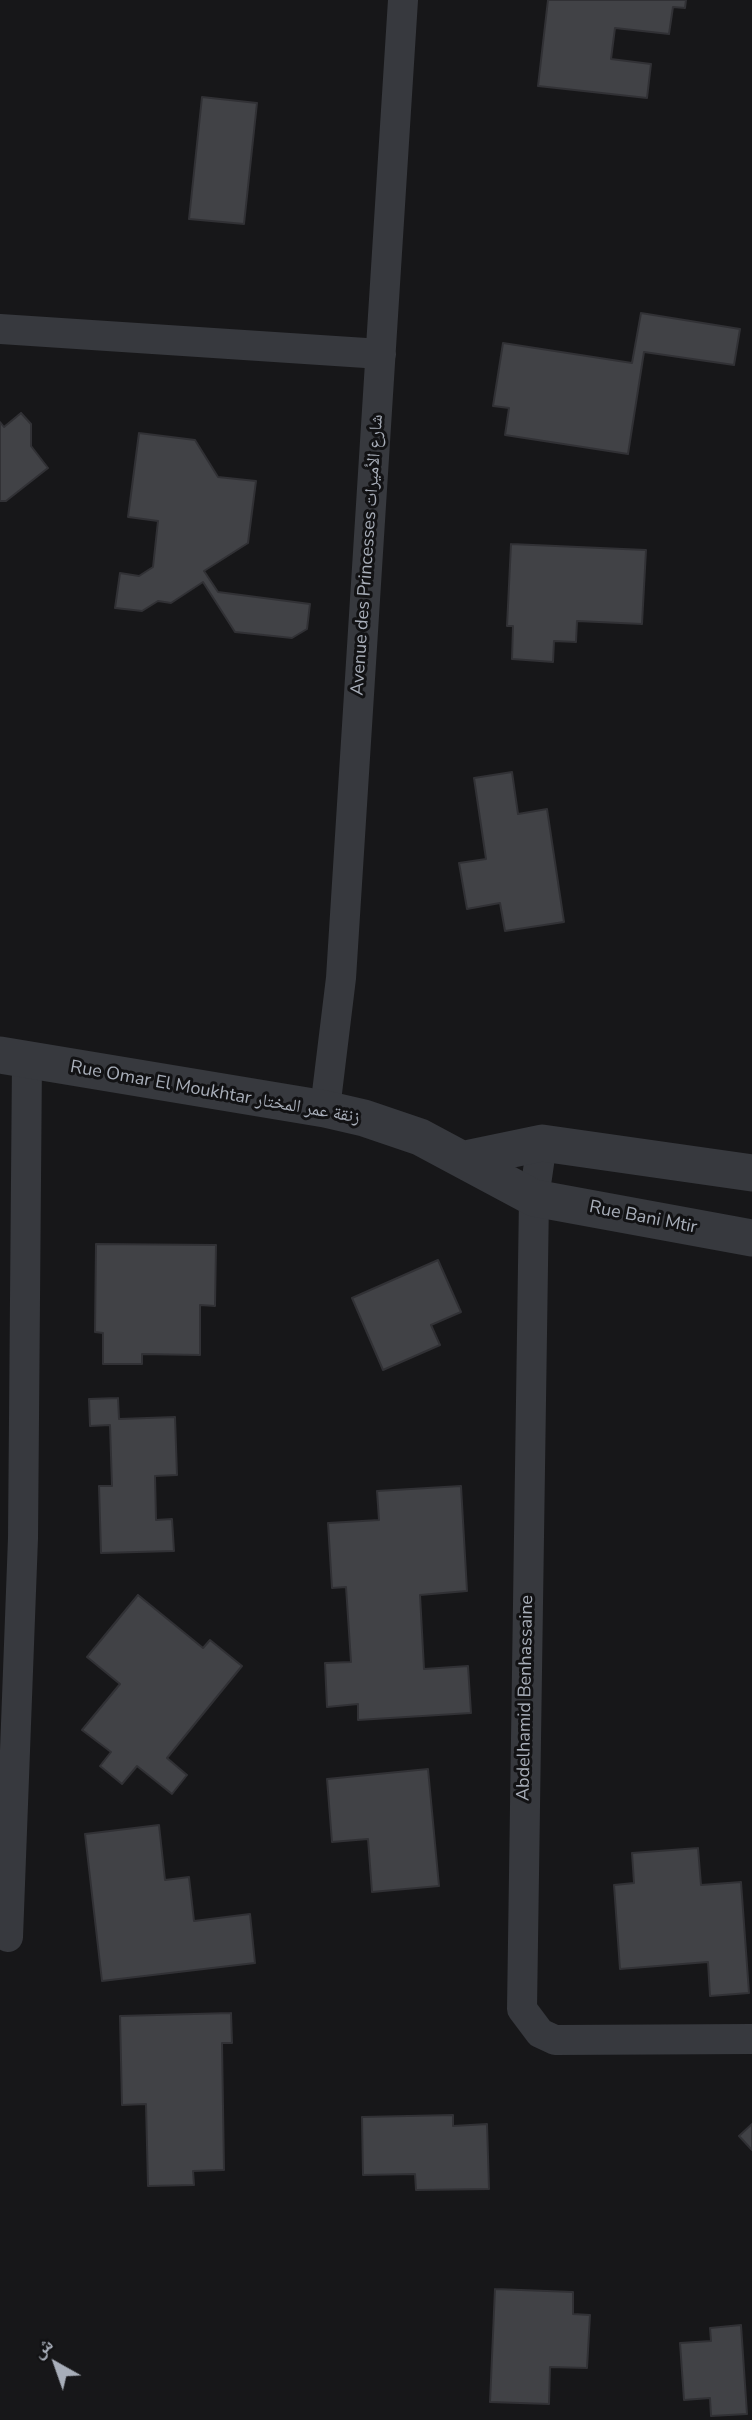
<!DOCTYPE html>
<html>
<head>
<meta charset="utf-8">
<style>
	body { margin:0 }
	#map { position:relative; width:752px; height:2420px; overflow:hidden; background:#171719; font-family:"Nunito Sans","Noto Naskh Arabic",sans-serif }
	canvas { display:block }
	.north { position:absolute; left:21px; top:2329px; width:70px; height:70px; -webkit-text-stroke:5px #121214; paint-order:stroke; rotate:320deg; font-size:19px; font-weight:700; line-height:28px; text-align:center; color:#a8aeb9 }
	.north::after { content:''; display:block; margin:auto; width:24px; height:32px; background:#a8aeb9; clip-path:polygon(50% 0,100% 100%,50% 72%,0 100%) }
</style>
</head>
<body>
<div id="map">
<canvas width="752" height="2420"></canvas>
<div class="north">ش</div>
</div>
<script>
const ctx = document.querySelector('canvas').getContext('2d');
ctx.lineJoin = 'round';
function paint(path, color) {
  ctx.fillStyle = color;
  ctx.fill(path, 'evenodd');
}
function poly(rows) {
  const path = new Path2D();
  for (const r of rows) {
    path.moveTo(r[0], r[1]);
    for (let i = 2; i < r.length; i += 2) path.lineTo(r[i], r[i + 1]);
  }
  return path;
}
function stroke(path, color, width, dash) {
  ctx.strokeStyle = color;
  ctx.lineWidth = width;
  ctx.lineCap = dash ? 'butt' : 'round';
  ctx.setLineDash(dash || []);
  ctx.stroke(path);
}
function write(font, color, halo, rows, align = 'center') {
  ctx.font = font + ' "Nunito Sans","Noto Naskh Arabic",sans-serif';
  ctx.lineWidth = 6;
  ctx.setLineDash([]);
  ctx.textBaseline = 'middle';
  ctx.strokeStyle = halo;
  ctx.fillStyle = color;
  for (const [text, x, y, turn = 0] of rows) {
    ctx.save();
    ctx.translate(x, y);
    ctx.rotate((+turn || 0) * Math.PI / 180);
    ctx.textAlign = isNaN(turn) ? turn : align;
    if (halo) ctx.strokeText(text, 0, 0);
    ctx.fillText(text, 0, 0);
    ctx.restore();
  }
}
const building = poly([
	[548,0,686,0,685,8,673,7,669,34,615,28,611,59,651,64,647,98,538,86,548,0],
	[202,97,257,103,244,224,189,219,202,97],
	[641,313,740,329,734,365,644,352,628,454,505,435,509,408,493,406,503,343,632,363,641,313],
	[21,413,31,424,31,446,48,468,6,501,0,501,0,422,4,427,21,413],
	[139,433,195,440,218,477,256,481,248,543,204,571,218,592,310,604,307,629,292,638,235,632,203,582,171,603,158,601,142,611,115,608,120,573,139,576,153,567,158,521,128,517,139,433],
	[511,544,646,550,642,624,577,621,576,642,554,641,553,662,512,659,513,626,507,626,511,544],
	[512,772,518,814,547,809,564,922,505,931,500,903,467,909,459,863,486,859,474,778,512,772],
	[96,1244,216,1245,215,1306,200,1305,200,1355,142,1354,142,1364,103,1364,103,1333,95,1332,96,1244],
	[438,1260,461,1312,431,1325,440,1345,383,1370,352,1298,438,1260],
	[118,1398,119,1419,175,1417,177,1475,155,1476,156,1520,172,1519,174,1551,101,1553,99,1486,112,1486,110,1425,90,1426,89,1399,118,1398],
	[461,1486,467,1591,420,1595,424,1669,468,1666,471,1713,358,1720,358,1704,327,1707,325,1663,351,1662,346,1587,332,1588,328,1523,379,1520,377,1491,461,1486],
	[138,1595,203,1648,210,1640,242,1666,167,1758,187,1775,172,1794,137,1766,122,1784,100,1766,111,1752,82,1730,120,1684,87,1657,138,1595],
	[428,1769,439,1886,372,1892,368,1839,332,1842,327,1779,428,1769],
	[159,1825,165,1880,189,1877,194,1921,250,1914,255,1963,102,1981,85,1834,159,1825],
	[698,1848,701,1885,741,1882,749,1993,710,1996,708,1962,620,1969,614,1885,634,1883,632,1853,698,1848],
	[231,2013,232,2043,222,2043,224,2170,193,2171,194,2185,148,2186,146,2104,122,2105,120,2016,231,2013],
	[453,2115,453,2126,487,2124,489,2189,416,2190,415,2174,363,2175,362,2117,453,2115],
	[752,2124,752,2150,739,2136,752,2124],
	[495,2289,573,2292,573,2314,590,2315,587,2368,550,2367,549,2404,490,2402,495,2289],
	[741,2325,747,2414,711,2416,710,2398,684,2400,680,2343,711,2341,710,2328,741,2325]
]);
paint(building, '#414246');
stroke(building, '#313135', 2);
stroke(poly([
	[0,329,381,354],
	[325,1109,341,978,403,0],
	[542,1143,534,1198,522,2009,540,2033,555,2040,752,2039],
	[8,1937,23,1538,27,1060]
]), '#37393e', 30);
stroke(poly([
	[0,1055,325,1109,364,1118,420,1137,534,1198,752,1238],
	[465,1159,542,1143,752,1173]
]), '#37393e', 37);
write('18px', '#a8aeb9', '#121214', [
	["Avenue des Princesses شارع الأميرات",368,555,-86],
	["Rue Omar El Moukhtar زنقة عمر المختار",215,1093,10],
	["Rue Bani Mtir",643,1218,11],
	["Abdelhamid Benhassaine",526,1698,-89]
]);
</script>
</body>
</html>
